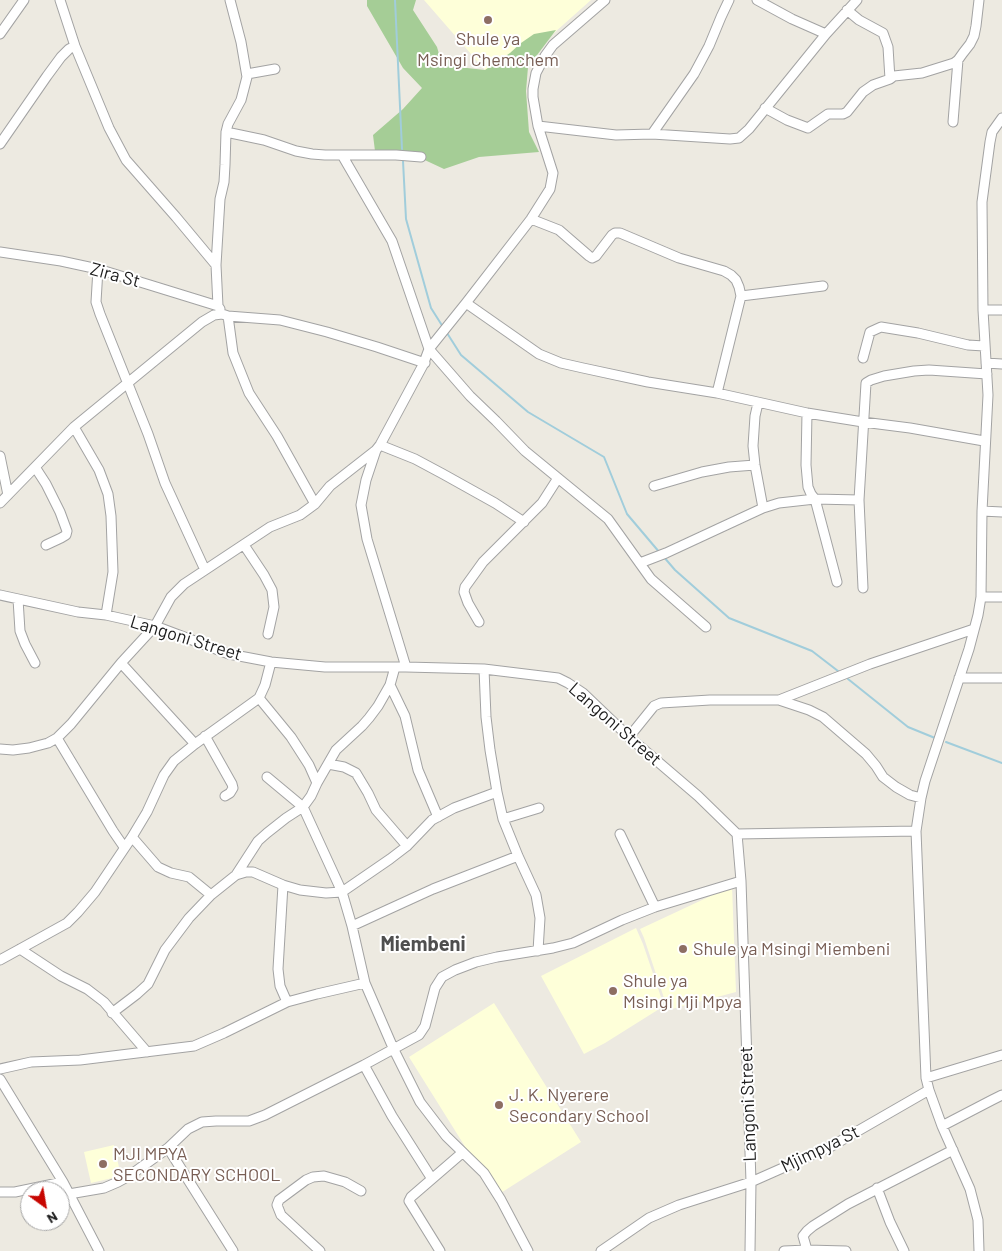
<!DOCTYPE html>
<html>
<head>
<meta charset="utf-8">
<style>
	body { margin:0 }
	#map { position:relative; width:1002px; height:1251px; overflow:hidden; background:#edeae1; font-family:Barlow,sans-serif }
	canvas { display:block }
	.north { position:absolute; left:20px; top:1181px; width:50px; height:50px; box-sizing:border-box; background:#fff; border:1px solid #a4a4a4; border-radius:50%; rotate:148deg; font-size:14px; font-weight:700; line-height:20px; text-align:center; color:#1c1c1c }
	.north::after { content:''; display:block; margin:auto; width:18px; height:22px; background:#c70601; clip-path:polygon(50% 0,100% 100%,50% 72%,0 100%) }
</style>
</head>
<body>
<div id="map">
<canvas width="1002" height="1251"></canvas>
<div class="north">N</div>
</div>
<script>
const ctx = document.querySelector('canvas').getContext('2d');
ctx.lineJoin = 'round';
function paint(path, color) {
  ctx.fillStyle = color;
  ctx.fill(path, 'evenodd');
}
function poly(rows) {
  const path = new Path2D();
  for (const r of rows) {
    path.moveTo(r[0], r[1]);
    for (let i = 2; i < r.length; i += 2) path.lineTo(r[i], r[i + 1]);
  }
  return path;
}
function stroke(path, color, width, dash) {
  ctx.strokeStyle = color;
  ctx.lineWidth = width;
  ctx.lineCap = dash ? 'butt' : 'round';
  ctx.setLineDash(dash || []);
  ctx.stroke(path);
}
function write(font, color, halo, rows, align = 'center') {
  ctx.font = font + ' Barlow,sans-serif';
  ctx.lineWidth = 4;
  ctx.setLineDash([]);
  ctx.textBaseline = 'middle';
  ctx.strokeStyle = halo;
  ctx.fillStyle = color;
  for (const [text, x, y, turn = 0] of rows) {
    ctx.save();
    ctx.translate(x, y);
    ctx.rotate((+turn || 0) * Math.PI / 180);
    ctx.textAlign = isNaN(turn) ? turn : align;
    if (halo) ctx.strokeText(text, 0, 0);
    ctx.fillText(text, 0, 0);
    ctx.restore();
  }
}
paint(poly([
	[424,0,591,0,545,41,491,77],
	[732,886,736,992,668,1010,644,938,640,929],
	[636,928,643,944,664,1006,605,1043,584,1054,541,976],
	[494,1003,581,1142,496,1196,409,1057],
	[114,1145,121,1176,91,1183,84,1152]
]), '#feffd9');
paint(poly([
	[367,0,416,0,413,10,437,47,439,54,450,59,458,67,485,70,510,53,521,43,534,34,556,30,528,67,526,91,529,132,539,152,479,157,444,169,414,155,375,151,373,135,403,109,422,88,403,68,367,6]
]), '#a5cd96');
stroke(poly([
	[395,0,402,149],
	[403,161,406,219,431,308,443,327],
	[447,333,461,355,528,412,604,457,627,514,660,553],
	[663,556,675,570,729,618,812,651,838,671],
	[848,679,908,727,935,738],
	[946,742,1002,763]
]), '#a1cddb', 2);
const minor = poly([
	[60,0,75,46,109,128,126,160,176,217,216,265],
	[757,0,792,19,826,34],
	[847,10,859,20,883,33,888,47,890,79],
	[0,34,24,0],
	[247,74,275,69],
	[765,108,787,120,808,128,828,114,843,114,847,112,863,92,873,85,890,79,894,76,922,73,954,63,958,60,963,53,970,44,974,36,976,26,979,0],
	[953,122,958,60],
	[538,126,616,135,652,134,730,139,739,138,749,129,826,34,857,0],
	[226,132,264,140,296,151,312,154,325,155,396,155,421,157],
	[652,134,694,74,709,46,721,17,729,0],
	[0,144,47,76,61,57,69,49,75,46],
	[342,155,392,241,429,349,470,396,496,421,525,451,608,519,651,579,706,627],
	[531,219,559,230,589,256,592,258,596,256,612,235,615,233,620,233,679,258,724,271,731,275,736,280,739,287,741,296,717,393],
	[0,252,61,261,98,269,218,306,220,309],
	[98,269,96,302,100,314,148,434,165,483,205,570],
	[741,296,823,286],
	[466,303,539,354,561,363,583,368,648,382,717,393,807,413,863,422,910,428,984,441],
	[218,306,216,265,220,199,224,182,225,165,226,132,228,124,241,100,247,77,241,42,230,0],
	[983,310,1002,310],
	[228,316,233,353,249,393,277,436,315,504],
	[863,358,870,332,881,327,918,333,968,345,984,346],
	[986,363,1002,364],
	[758,403,755,416,753,446,755,465,763,508],
	[807,413,806,465,808,487,811,494,815,499,837,582],
	[74,427,99,470,108,494,111,516,113,572,106,615],
	[380,445,415,459,443,474,495,503,524,522],
	[0,456,8,495],
	[35,467,46,484,60,512,67,531,66,535,61,538,46,545],
	[654,486,702,472,729,467,755,465],
	[0,503,74,427,202,322,214,315,222,314,228,316,280,320,327,332,377,347,425,363],
	[982,511,1002,512],
	[244,545,264,575,272,590,274,607,268,634],
	[640,563,666,553,763,508,779,503,815,499,859,500],
	[863,588,859,500,866,383,871,380,884,376,914,371,929,370,987,374],
	[0,595,78,612,106,615,155,626,229,654,271,662,325,667,406,667,484,669,558,678,568,683,583,693,629,737,698,796,737,834,741,881,751,1182,750,1251],
	[981,597,1002,597],
	[18,599,20,631,25,644,35,663],
	[479,622,468,603,464,592,465,587,483,562,542,503,558,478],
	[121,663,195,744],
	[406,667,367,539,361,505,366,480,376,450,380,445,423,365,429,349,466,303,531,219,550,189,553,173,538,126,533,97,533,89,536,73,545,56,553,45,605,0],
	[484,669,486,717,490,750,497,792,503,819,518,856,536,895,540,918,538,951],
	[959,678,1002,678],
	[390,685,405,716,418,770,438,817],
	[259,698,291,737,309,765,317,783],
	[779,700,809,710,823,717,866,754,876,766,883,777,896,787,910,795,921,798],
	[205,736,232,784,233,788,230,793,225,796],
	[629,737,654,706,661,703,710,700,779,700,870,664,974,629],
	[57,738,113,831,124,847],
	[0,749,13,750,29,748,48,743,57,738,71,724,121,663,155,626,171,597,184,584,270,527,300,515,315,504,330,486,376,450],
	[328,764,344,767,356,773,368,793,376,810,407,846],
	[267,777,303,807,342,892,352,926,365,983,394,1050,420,1102,446,1136,484,1173,501,1200,528,1251],
	[503,819,539,808],
	[620,834,655,907],
	[737,834,916,831],
	[132,837,158,867,171,873,189,877,211,895,236,875,246,872,253,872,283,885,300,890,326,893,342,892,390,859,407,846,432,820,454,808,497,792],
	[236,875,258,841,267,833,286,818,303,807,311,796,317,783,336,750,362,726,369,718,378,706,390,685,395,667],
	[283,885,278,969,280,986,287,1002],
	[352,926,433,889,518,856],
	[20,949,61,976,87,989,104,1002,147,1052],
	[0,960,20,949,67,923,78,912,95,892,132,837,147,812,164,775,174,761,195,744,259,698,265,685,271,662],
	[112,1013,137,994,148,984,165,950,189,918,211,895],
	[364,1065,392,1116,432,1179],
	[0,1069,31,1062,80,1060,194,1046,224,1033,287,1002,317,994,365,983],
	[926,1078,1002,1055],
	[0,1079,63,1182,99,1251],
	[942,1126,992,1100,1002,1095],
	[168,1148,233,1251],
	[877,1188,890,1222,904,1251],
	[0,1192,15,1192,63,1182],
	[69,1194,104,1188,118,1182,129,1176,168,1148,188,1129,202,1122,216,1121,249,1121,265,1115,364,1065,419,1035,425,1026,435,988,442,977,455,970,476,962,497,957,553,948,573,943,622,920,655,907,741,881],
	[807,1250,803,1236,807,1231,813,1226,848,1204,953,1150],
	[320,1251,281,1215,277,1205,279,1200,306,1180,313,1177,324,1176,345,1182,361,1191],
	[440,1251,409,1201,411,1197,462,1153],
	[601,1251,649,1218,679,1205,751,1182,830,1147,929,1090],
	[784,1251,807,1250,846,1251],
	[979,1251,978,1220,970,1189,942,1126,929,1090,926,1078,916,831,921,798,925,781,969,649,978,615,981,597,982,511,988,395,983,310,982,202,990,142,992,132,1002,118]
]);
stroke(minor, '#a3a3a3', 11);
stroke(minor, '#fff', 9);
for (const [x, y, r, color] of [
	[488,20,5,"#8d6e63"],
	[683,949,5,"#8d6e63"],
	[613,991,5,"#8d6e63"],
	[499,1105,5,"#8d6e63"],
	[103,1164,5,"#8d6e63"]
]) {
  const dot = new Path2D();
  dot.arc(x, y, r, 0, 2 * Math.PI);
  ctx.fillStyle = color;
  ctx.fill(dot);
  stroke(dot, '#fff', 2);
}
write('18px', '#785e54', '#fff', [
	["Shule ya",488,39,"center"],
	["Msingi Chemchem",488,60,"center"],
	["Shule ya Msingi Miembeni",693,949],
	["Shule ya",623,981],
	["Msingi Mji Mpya",623,1002],
	["J. K. Nyerere",509,1095],
	["Secondary School",509,1116],
	["MJI MPYA",113,1154],
	["SECONDARY SCHOOL",113,1175]
], 'left');
write('18px', '#1c1c1c', '#fff', [
	["Zira St",115,275,15],
	["Langoni Street",186,638,17],
	["Langoni Street",615,724,41],
	["Langoni Street",748,1104,-92],
	["Mjimpya St",820,1149,-26]
]);
write('bold 20px', '#4f4f4f', '#fff', [
	["Miembeni",423,944]
]);
</script>
</body>
</html>
